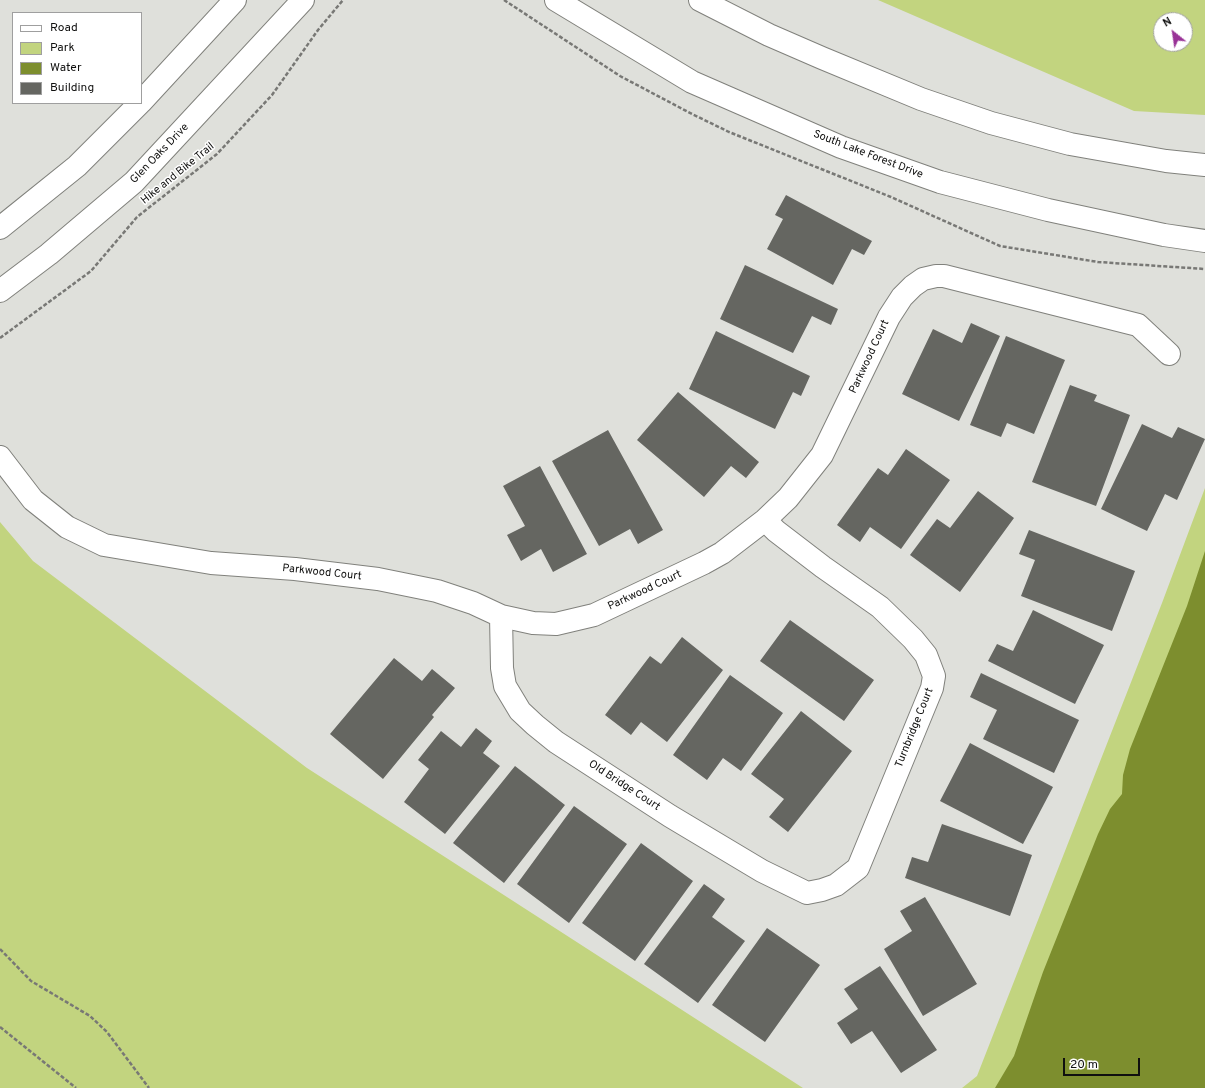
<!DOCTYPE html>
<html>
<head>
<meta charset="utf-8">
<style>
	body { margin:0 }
	#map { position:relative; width:1205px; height:1088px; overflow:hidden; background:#dfe0db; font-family:Overpass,sans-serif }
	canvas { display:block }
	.legend { position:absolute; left:12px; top:12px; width:130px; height:92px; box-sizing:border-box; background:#fff; border:1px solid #9f9f9f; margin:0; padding:5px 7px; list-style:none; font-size:12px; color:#10100f }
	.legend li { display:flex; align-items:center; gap:8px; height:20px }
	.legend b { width:20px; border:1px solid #9f9f9f }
	.north { position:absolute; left:1153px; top:12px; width:40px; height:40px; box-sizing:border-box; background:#fff; border:1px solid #9f9f9f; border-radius:50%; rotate:330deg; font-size:11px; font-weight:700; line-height:16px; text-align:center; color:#10100f }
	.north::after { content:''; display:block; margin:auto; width:14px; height:18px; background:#993397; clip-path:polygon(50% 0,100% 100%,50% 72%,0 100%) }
	.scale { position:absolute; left:1063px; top:1058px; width:77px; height:18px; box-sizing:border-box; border:2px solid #10100f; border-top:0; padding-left:5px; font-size:12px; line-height:14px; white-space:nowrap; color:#10100f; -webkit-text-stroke:3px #fff; paint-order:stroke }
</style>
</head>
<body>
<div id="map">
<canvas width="1205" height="1088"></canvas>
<ul class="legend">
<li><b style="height:5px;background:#fff"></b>Road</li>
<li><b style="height:11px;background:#c2d47f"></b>Park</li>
<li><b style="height:11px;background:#7d8e2e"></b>Water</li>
<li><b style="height:11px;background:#656661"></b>Building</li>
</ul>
<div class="north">N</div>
<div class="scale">20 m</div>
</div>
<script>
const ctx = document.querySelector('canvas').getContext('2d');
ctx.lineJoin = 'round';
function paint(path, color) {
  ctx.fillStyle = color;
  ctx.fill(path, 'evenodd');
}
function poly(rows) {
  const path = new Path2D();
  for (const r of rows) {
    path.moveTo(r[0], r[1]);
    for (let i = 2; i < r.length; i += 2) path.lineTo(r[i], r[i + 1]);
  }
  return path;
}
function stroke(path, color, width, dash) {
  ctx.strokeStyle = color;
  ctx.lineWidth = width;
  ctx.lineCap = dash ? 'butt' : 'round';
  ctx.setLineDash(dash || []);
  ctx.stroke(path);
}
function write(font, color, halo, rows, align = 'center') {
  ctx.font = font + ' Overpass,sans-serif';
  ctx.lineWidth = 3;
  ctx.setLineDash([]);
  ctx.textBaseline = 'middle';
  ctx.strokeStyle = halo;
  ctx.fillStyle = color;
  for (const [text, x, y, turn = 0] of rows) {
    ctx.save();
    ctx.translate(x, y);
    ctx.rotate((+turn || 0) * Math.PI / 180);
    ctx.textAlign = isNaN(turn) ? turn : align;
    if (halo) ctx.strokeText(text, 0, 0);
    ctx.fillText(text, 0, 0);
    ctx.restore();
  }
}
paint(poly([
	[878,0,1205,0,1205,115,1134,111],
	[1161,20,1185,20,1185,44,1161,44],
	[1205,488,1205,1088,962,1088,977,1076,1162,603],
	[0,522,33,561,307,768,803,1088,0,1088]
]), '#c2d47f');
paint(poly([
	[1205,551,1205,1088,995,1088,1014,1056,1043,972,1098,834,1110,809,1122,794,1123,775,1130,749,1187,606]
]), '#7d8e2e');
paint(poly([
	[786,195,872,241,864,255,852,249,833,285,767,249,783,219,775,215],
	[745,265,838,309,831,325,812,316,793,353,720,319],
	[971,323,1000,336,959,421,902,394,933,329,962,343],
	[716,331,810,376,801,396,793,392,775,429,689,389],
	[1006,336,1065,360,1034,434,1007,423,1001,437,970,425],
	[1070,385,1097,395,1094,401,1130,415,1096,506,1032,482],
	[678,392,759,462,746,478,731,466,704,497,637,440],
	[1142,424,1172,438,1178,427,1205,439,1177,500,1165,494,1147,531,1101,509],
	[608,430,663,530,638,544,630,529,599,546,552,461],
	[906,449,950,480,901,549,870,527,860,542,837,525,878,468,888,475],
	[540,466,587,554,553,572,541,549,521,561,507,535,525,526,503,486],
	[978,491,1014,518,960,592,910,555,937,519,950,528],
	[1029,530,1135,571,1112,631,1021,596,1035,560,1019,554],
	[1033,610,1104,645,1075,704,988,661,997,644,1013,651],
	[790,620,874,680,844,721,760,661],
	[682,637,723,670,667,742,641,722,631,735,605,715,650,656,661,664],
	[394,658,422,681,432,669,455,688,432,715,434,717,383,779,330,734],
	[981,673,1079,720,1054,773,983,739,997,710,970,697],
	[730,675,783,713,741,771,723,758,707,780,673,755],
	[801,711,852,751,788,832,769,817,784,799,751,774],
	[476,728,492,741,483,753,500,766,445,834,404,802,429,769,418,760,441,731,461,747],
	[970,743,1053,787,1023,844,940,801],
	[515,766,565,805,504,883,453,843],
	[574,806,627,844,569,923,517,884],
	[942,824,1032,855,1010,916,905,878,912,857,928,862],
	[641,843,693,881,635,961,582,923],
	[704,884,725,899,712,917,745,941,698,1003,644,964],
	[925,897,977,984,923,1016,884,949,912,931,900,911],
	[767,928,820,965,765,1042,712,1005],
	[880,966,937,1050,901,1073,872,1031,851,1044,837,1023,858,1009,844,989]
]), '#656661');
const street = poly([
	[0,457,33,500,67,527,104,545,211,563,295,569,378,579,437,591,473,603,501,616,533,623,556,624,594,615,704,563,722,553,765,520,788,498,822,455,889,317,902,297,913,286,923,279,936,276,944,276,1138,325,1169,354],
	[501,616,502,668,505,686,520,711,535,725,556,742,670,816,762,871,807,893,822,890,836,885,858,868,932,688,934,676,926,655,913,639,880,607,823,567,776,531,765,520]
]);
const secondary = poly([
	[556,0,692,82,841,147,940,182,1048,210,1164,235,1205,241],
	[700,0,769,35,822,58,921,99,991,123,1070,144,1166,161,1205,165],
	[141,102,235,0],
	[0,228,77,166,140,103],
	[0,291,49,254,134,182,303,0]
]);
stroke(street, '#80817c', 24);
stroke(secondary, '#80817c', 24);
stroke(poly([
	[504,0,620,76,692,114,729,132,891,197,1000,246,1098,262,1205,269],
	[0,338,91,271,137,217,217,154,272,95,318,30,343,0],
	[0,949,31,981,90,1016,107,1032,149,1088],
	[0,1027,76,1088]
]), '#787875', 2.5, [4, 2]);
stroke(street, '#fff', 22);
stroke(secondary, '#fff', 22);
write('11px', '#10100f', '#fff', [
	["Glen Oaks Drive",160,154,-46],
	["South Lake Forest Drive",868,155,21],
	["Hike and Bike Trail",178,174,-39],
	["Parkwood Court",870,357,-65],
	["Parkwood Court",322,573,6],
	["Parkwood Court",645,591,-25],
	["Turnbridge Court",915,728,-68],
	["Old Bridge Court",624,786,33]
]);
</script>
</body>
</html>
